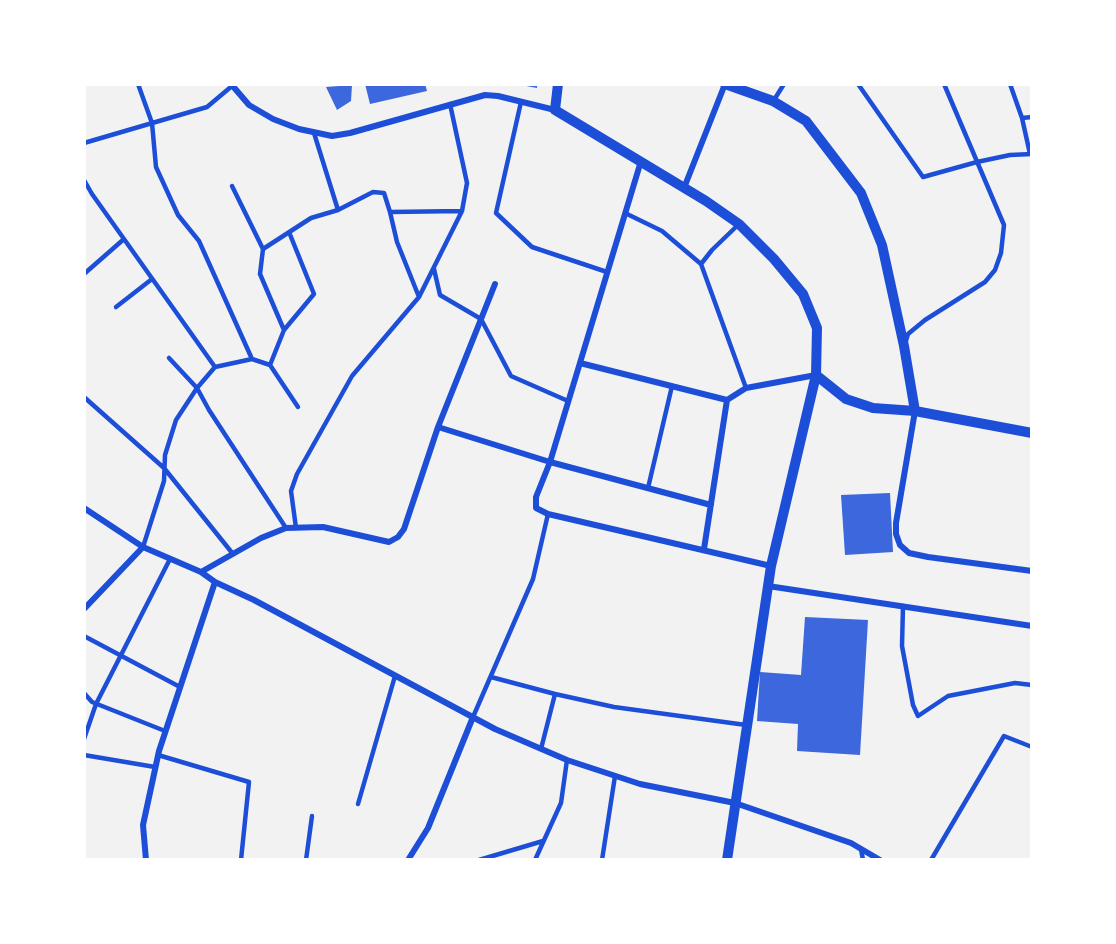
<!DOCTYPE html>
<html>
<head>
<meta charset="utf-8">
<style>
	body { margin:0 }
	#map { position:relative; width:1116px; height:944px; overflow:hidden; background:#f2f2f2; font-family:Figtree,sans-serif }
	canvas { display:block }
	.frame { position:absolute; inset:0; border:86px solid #fff; pointer-events:none }
</style>
</head>
<body>
<div id="map">
<canvas width="1116" height="944"></canvas>
<div class="frame"></div>
</div>
<script>
const ctx = document.querySelector('canvas').getContext('2d');
ctx.lineJoin = 'round';
function paint(path, color) {
  ctx.fillStyle = color;
  ctx.fill(path, 'evenodd');
}
function poly(rows) {
  const path = new Path2D();
  for (const r of rows) {
    path.moveTo(r[0], r[1]);
    for (let i = 2; i < r.length; i += 2) path.lineTo(r[i], r[i + 1]);
  }
  return path;
}
function stroke(path, color, width, dash) {
  ctx.strokeStyle = color;
  ctx.lineWidth = width;
  ctx.lineCap = dash ? 'butt' : 'round';
  ctx.setLineDash(dash || []);
  ctx.stroke(path);
}
paint(poly([
	[365,84,425,84,427,91,370,104],
	[521,84,537,84,537,88,521,85],
	[352,85,351,101,337,110,326,87],
	[890,493,893,552,845,555,841,495],
	[805,617,868,620,860,755,797,751,798,724,757,721,760,672,801,675]
]), '#3d67dc');
stroke(poly([
	[138,84,152,123,156,167,178,215,199,241,252,359],
	[858,84,923,177,977,162,1010,155,1032,154],
	[1010,84,1022,118],
	[774,100,784,84],
	[521,102,496,213,532,247,607,272],
	[84,143,207,107,232,86],
	[1030,154,1022,118,1032,117],
	[84,180,92,194,215,367],
	[232,186,263,249],
	[338,210,373,192,384,193,390,212],
	[625,213,662,231,701,264],
	[739,224,712,250,701,264,746,388],
	[434,269,440,295,481,319,511,376,568,401],
	[84,274,124,239],
	[419,297,397,242,390,212,462,211],
	[116,307,152,279],
	[284,330,314,294,289,232],
	[906,341,908,334,925,320,985,282,995,270,1001,253,1004,225,944,84],
	[169,358,197,388,209,410,286,528],
	[270,365,284,330,260,274,263,249,311,218,338,210,314,133],
	[215,367,252,359,270,365,298,407],
	[84,397,164,468,233,554],
	[648,488,672,386],
	[296,528,291,491,297,474,352,376,419,297,462,211,467,183,450,104],
	[143,547,164,481,165,455,176,420,197,388,215,367],
	[903,606,902,646,913,705,918,716,948,696,1015,683,1032,685],
	[84,636,180,687],
	[491,677,555,694],
	[84,693,92,702,165,731],
	[473,717,533,579,548,514],
	[84,739,96,704,170,559],
	[541,749,555,694,614,707,746,725],
	[84,755,155,767],
	[158,755,249,782,241,860],
	[358,804,395,676],
	[861,849,863,860],
	[306,860,312,816],
	[479,860,543,841],
	[535,860,561,803,567,760],
	[602,860,615,776],
	[931,860,1004,736,1032,747]
]), '#1d4ed8', 4.5);
stroke(poly([
	[231,84,249,105,273,119,299,129,332,136,350,133,485,95,498,96,555,110],
	[641,161,550,462,536,497,536,508,548,514,771,566],
	[684,188,725,84],
	[580,363,727,400,746,388,816,375],
	[915,411,896,523,896,534,900,545,909,553,928,557,1032,571],
	[438,427,550,462,711,505],
	[84,508,143,547,201,572,215,582,254,600,495,729,567,760,640,784,735,803,851,843,880,860],
	[704,549,727,400],
	[201,572,261,538,286,528,323,527,389,542,398,537,404,529,438,427,495,284],
	[768,586,1032,626],
	[84,609,143,547],
	[146,860,143,825,159,751,215,582],
	[408,860,428,828,473,717]
]), '#1d4ed8', 6);
stroke(poly([
	[558,84,555,110,706,201,739,224,774,259,803,294,817,328,816,375,771,566,727,860],
	[725,84,773,101,806,121,861,193,882,245,904,346,915,411],
	[816,375,846,399,873,408,915,411,1032,433]
]), '#1d4ed8', 10);
</script>
</body>
</html>
